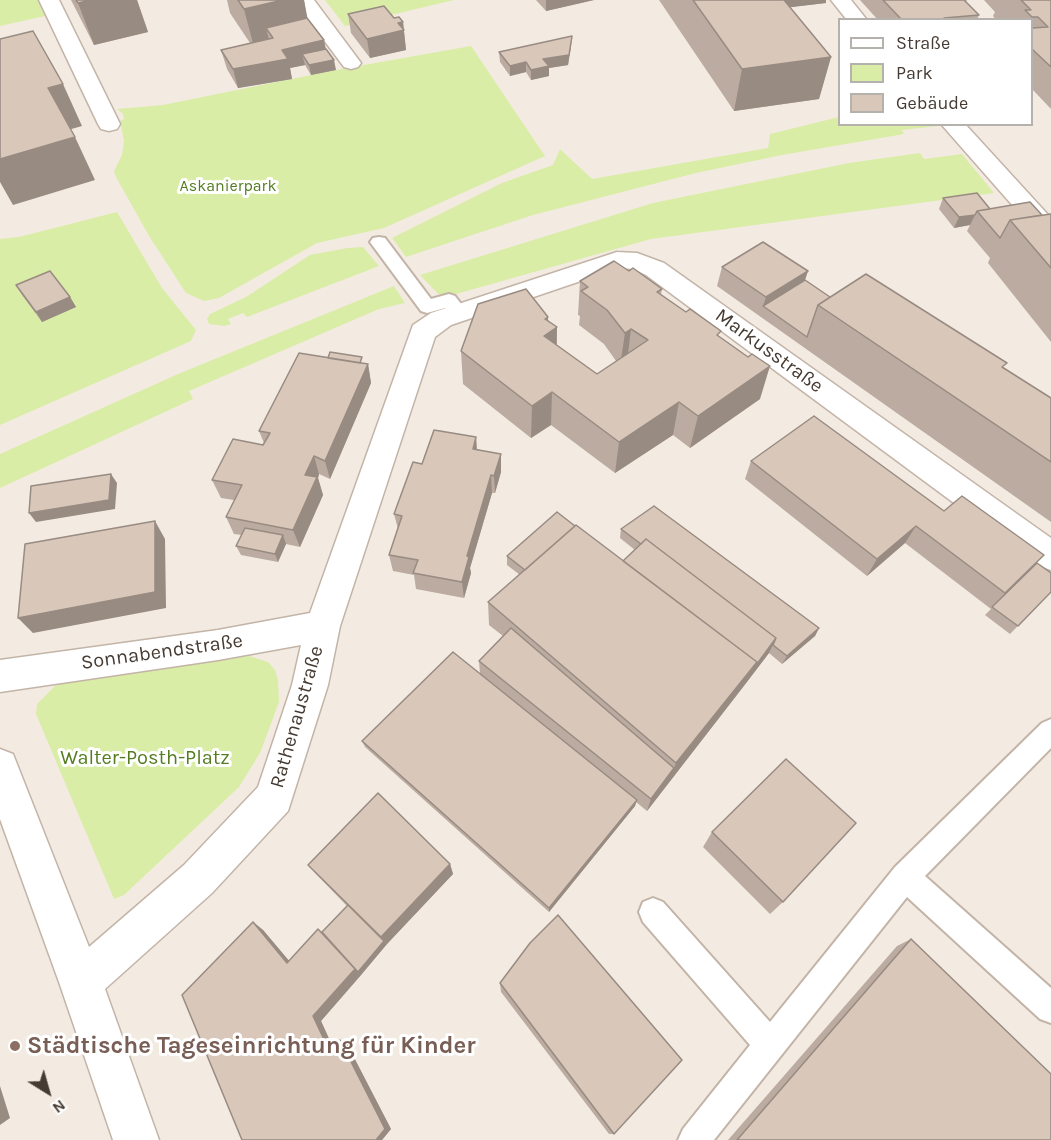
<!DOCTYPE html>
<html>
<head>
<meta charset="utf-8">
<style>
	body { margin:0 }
	#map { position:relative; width:1051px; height:1140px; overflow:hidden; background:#f3ebe2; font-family:Karla,sans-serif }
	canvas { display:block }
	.legend { position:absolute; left:838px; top:18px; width:195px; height:108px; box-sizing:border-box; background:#fff; border:2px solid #b5b1ad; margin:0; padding:8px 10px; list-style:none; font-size:18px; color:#463b32 }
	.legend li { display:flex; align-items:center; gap:12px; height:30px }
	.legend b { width:30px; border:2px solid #b5b1ad }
	.north { position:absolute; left:18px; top:1062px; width:60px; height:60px; -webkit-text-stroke:4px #fff; paint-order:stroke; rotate:143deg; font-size:16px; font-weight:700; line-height:24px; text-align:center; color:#463b32 }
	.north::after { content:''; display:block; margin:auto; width:21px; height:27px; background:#463b32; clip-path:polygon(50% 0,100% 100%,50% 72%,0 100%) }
</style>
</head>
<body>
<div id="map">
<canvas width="1051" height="1140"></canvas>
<ul class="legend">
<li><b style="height:8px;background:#fff"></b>Straße</li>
<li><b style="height:16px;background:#d9eda6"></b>Park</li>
<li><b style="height:16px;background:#d9c7ba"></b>Gebäude</li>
</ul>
<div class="north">N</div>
</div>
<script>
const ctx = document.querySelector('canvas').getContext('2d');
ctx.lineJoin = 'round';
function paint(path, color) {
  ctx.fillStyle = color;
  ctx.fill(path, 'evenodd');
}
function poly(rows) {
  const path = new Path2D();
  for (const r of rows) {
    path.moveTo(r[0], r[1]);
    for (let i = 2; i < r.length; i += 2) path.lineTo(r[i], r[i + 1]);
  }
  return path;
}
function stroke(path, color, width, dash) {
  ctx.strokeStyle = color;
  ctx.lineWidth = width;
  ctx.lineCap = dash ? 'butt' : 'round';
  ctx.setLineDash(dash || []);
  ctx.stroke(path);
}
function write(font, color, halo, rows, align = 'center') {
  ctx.font = font + ' Karla,sans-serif';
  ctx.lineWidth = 6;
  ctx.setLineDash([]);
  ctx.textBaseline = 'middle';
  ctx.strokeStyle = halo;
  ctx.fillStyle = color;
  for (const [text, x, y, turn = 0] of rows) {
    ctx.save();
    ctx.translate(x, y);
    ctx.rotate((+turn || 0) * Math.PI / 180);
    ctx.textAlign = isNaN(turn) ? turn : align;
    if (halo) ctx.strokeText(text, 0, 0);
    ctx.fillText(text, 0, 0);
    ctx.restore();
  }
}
paint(poly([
	[0,0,38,0,45,16,0,26],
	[325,0,454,0,345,26],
	[471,46,545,156,384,228,317,243,219,298,204,301,186,293,149,236,116,177,114,171,122,155,124,141,120,121,124,119,123,114,117,109,163,105,336,70],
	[839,117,840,124,937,124,938,126,902,130,904,134,782,155,696,173,533,215,406,257,392,238,502,183,553,165,560,149,592,179,768,148,770,134],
	[920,153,924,159,962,154,994,193,651,239,442,298,420,275,653,203,849,163],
	[117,212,162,288,196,330,191,341,0,425,0,239,19,237],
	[363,247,379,266,247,317,243,313,228,319,231,324,225,326,209,324,207,319,210,314,246,297,310,255,347,248],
	[394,286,405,303,379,309,189,391,193,399,0,488,0,454,178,374],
	[249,656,268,662,275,670,278,680,279,702,260,753,239,787,124,895,114,899,36,714,37,704,55,686,69,681]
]), '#d9eda6');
const lane = poly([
	[379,237,385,238,431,299,449,294,455,296,468,313,465,317,459,319,453,317,445,308,427,313,421,311,370,242,373,238,379,237],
	[1051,719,1051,748,925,876,1051,988,1051,1023,1040,1019,907,897,714,1140,678,1140,683,1129,750,1045,643,922,639,912,643,902,653,898,663,902,770,1022,895,867,1042,723,1051,719]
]);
const street = poly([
	[39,0,59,0,120,124,117,129,109,131,101,129,98,124,39,0],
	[294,0,314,0,361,63,358,67,351,69,344,67,294,0],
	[831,0,851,0,867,20,847,20,831,0],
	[941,124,965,124,1051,218,1051,241,1042,239,941,124],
	[617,252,637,253,664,263,1051,538,1051,570,1039,566,646,275,633,269,619,268,451,325,435,337,340,626,328,685,288,811,212,893,105,989,159,1140,113,1140,59,982,0,819,0,749,13,754,89,947,184,865,258,787,292,685,301,645,218,660,0,692,0,660,218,630,310,613,413,325,431,313,617,252]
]);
stroke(lane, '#c3b4a7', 4);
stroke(street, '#c3b4a7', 3);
paint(lane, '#fff');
paint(street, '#fff');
paint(poly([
	[71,0,137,0,148,32,94,45],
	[227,0,304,0,307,18,326,49,336,70,311,75,305,65,290,68,292,79,238,88,227,69,221,50,250,43,230,13],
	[536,0,594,0,546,11],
	[659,0,826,0,826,3,790,7,831,57,819,99,734,111],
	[860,0,967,0,966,2,979,15,977,20,878,20],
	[984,0,1051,0,1051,109,1032,89,1032,20,996,20,993,16,995,12],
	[348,14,394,18,403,22,406,50,370,58,351,33],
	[571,46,568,65,549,68,549,76,531,80,526,72,510,76,500,62,499,52],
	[943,198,990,209,1042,215,1051,214,1051,342,988,263,990,258,967,231,970,225,954,228,939,209],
	[722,267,808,271,805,280,830,297,1004,368,1051,398,1051,522,717,286],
	[629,271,662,289,661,294,720,337,760,399,690,448,673,435,615,473,551,425,531,438,463,384,461,351,548,317,548,320,557,327,557,345,597,374,616,361,604,344,579,325,580,316,578,315,580,281],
	[16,285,70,297,76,307,42,322,22,295],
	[364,364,368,364,371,383,330,479,319,474,318,478,323,495,300,547,286,544,278,562,241,555,236,546,242,535,234,534,226,517,234,500,221,498,212,480,263,445,264,443,259,431],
	[476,437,477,450,501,454,501,472,495,493,492,493,470,568,471,573,464,598,416,589,414,575,393,571,389,555,398,529,394,514,422,464],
	[751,461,944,511,1037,563,1051,592,1010,634,985,615,991,609,905,543,867,576,745,479],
	[621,529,819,628,815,636,782,664,769,653,647,811,636,802,635,806,549,912,365,747,362,741,480,674,479,661,503,636,489,625,488,602,520,575,507,565,507,556,623,561,635,550,620,538],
	[712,832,783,902,770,914,703,847],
	[450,864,453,874,387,944,361,975,321,1021,332,1045,340,1040,347,1044,391,1129,382,1140,253,922,263,930,289,961,322,932,347,906,316,874,308,865],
	[911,939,1051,1140,728,1140,897,946],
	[500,983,614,1134,609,1134,501,992]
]), '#bbaba0');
paint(poly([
	[91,0,137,0,148,32,94,45,78,3],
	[283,0,304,0,311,37,273,38,266,28,271,47,255,51,244,9],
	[546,0,594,0,546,11],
	[772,0,826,0,826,3,751,12],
	[403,22,406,50,370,58,367,39,398,23],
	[572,36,571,46,568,65,549,68,549,76,531,80,531,70,543,59],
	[324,40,328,59,302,54,305,65,290,68,292,79,238,88,233,69,282,50],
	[831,57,819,99,734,111,742,69],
	[334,60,336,70,311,75,309,65],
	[526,62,526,72,510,76,510,66],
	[63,84,82,126,68,130,48,88],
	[75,137,95,180,13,205,0,182,0,159],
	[975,215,970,225,954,228,959,217],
	[808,271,801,291,763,306,766,297],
	[70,297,76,307,42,322,36,312],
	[548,317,547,334,557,327,556,360,544,336,545,319],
	[631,329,627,362,620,366,625,333],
	[368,364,371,383,330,479,325,461],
	[770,366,760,399,690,448,698,416],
	[552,392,551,425,531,438,532,406],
	[679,402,673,435,615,473,619,442],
	[476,437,477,455,473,449],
	[501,454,501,472,495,493,494,476],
	[314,456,319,474,318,478,323,495,300,547,293,530,305,475],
	[111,474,117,483,115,509,36,522,29,513],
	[491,475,492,493,470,568,471,573,464,598,462,582,467,556],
	[155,521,165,539,166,608,33,633,18,618],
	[916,526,905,543,867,576,877,559],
	[283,535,286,544,278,562,275,554],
	[819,628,815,636,782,664,787,656],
	[776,638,769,653,747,682,647,811,651,799,674,768,676,763],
	[637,800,635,806,549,912,549,908],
	[450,864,453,874,387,944,381,937],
	[253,922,263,930,296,969,287,963],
	[384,941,387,944,361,975,321,1021,335,1052,328,1048,313,1016,355,969],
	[340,1040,347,1044,391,1129,382,1140,376,1140],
	[0,1086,10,1118,0,1125]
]), '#988b82');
const building = poly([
	[76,0,91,0,78,3,76,0],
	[238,0,283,0,244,9,238,0],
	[693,0,784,0,831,57,742,69,693,0],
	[883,0,964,0,979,15,944,18,945,20,902,20,883,0],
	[1021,0,1051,0,1051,67,1032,49,1032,28,1048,27,1038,17,1032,17,1025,10,1031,10,1021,0],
	[384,6,394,18,399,17,403,22,398,23,404,30,367,39,348,14,384,6],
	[307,18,324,40,282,50,288,59,233,69,221,50,273,38,266,28,307,18],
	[33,31,63,84,48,88,75,137,0,159,0,39,33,31],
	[572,36,569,55,543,59,549,66,531,70,526,62,510,66,499,52,572,36],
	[326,49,334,60,309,65,302,54,326,49],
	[977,193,990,209,977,211,975,215,959,217,943,198,977,193],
	[1030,202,1042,215,1010,220,1000,238,977,211,1030,202],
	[1051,214,1051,268,1010,220,1051,214],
	[763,242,808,271,766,297,722,267,763,242],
	[614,261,629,271,633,268,662,289,657,292,686,312,690,309,721,331,717,335,748,357,752,354,770,366,698,416,679,402,619,442,552,392,532,406,461,351,478,304,526,289,548,317,545,319,557,327,544,336,597,374,648,340,631,329,625,333,607,310,581,291,588,287,580,281,614,261],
	[50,271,70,297,36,312,16,285,50,271],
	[866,274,1007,363,1002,367,1051,398,1051,462,818,305,866,274],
	[805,280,830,297,818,305,807,337,763,306,805,280],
	[330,352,362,357,360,363,328,358,330,352],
	[299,353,368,364,325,461,314,456,305,475,317,477,293,530,226,517,242,485,212,480,233,439,263,445,270,433,259,431,299,353],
	[814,416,944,511,962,496,1044,555,1005,593,916,526,877,559,751,461,814,416],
	[434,430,476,437,473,449,501,454,494,476,491,475,467,556,469,557,462,582,413,573,418,560,389,555,402,516,394,514,413,462,422,464,434,430],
	[111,474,109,500,29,513,31,486,111,474],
	[654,506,819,628,787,656,773,645,776,638,646,539,641,544,621,529,654,506],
	[557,512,575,526,525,570,507,556,557,512],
	[155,521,155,592,18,618,25,544,155,521],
	[576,525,757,662,676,763,488,602,576,525],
	[245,528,283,535,275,554,236,546,245,528],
	[646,539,776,638,754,668,757,662,623,561,646,539],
	[1037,563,1051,573,1051,592,1018,626,992,607,1037,563],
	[511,628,674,768,651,799,479,661,511,628],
	[453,652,637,800,549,908,362,741,453,652],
	[786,759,856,823,783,902,712,832,786,759],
	[378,793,450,864,381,937,308,865,378,793],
	[348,905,384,941,358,972,322,932,348,905],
	[558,915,682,1060,614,1134,500,983,530,943,558,915],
	[253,922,287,963,318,929,355,969,313,1016,328,1048,340,1040,385,1129,376,1140,242,1140,182,995,253,922],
	[911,939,1051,1074,1051,1140,737,1140,911,939]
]);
paint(building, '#d9c7ba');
stroke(building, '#988b82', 1.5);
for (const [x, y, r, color] of [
	[15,1046,6,"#8d6e63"]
]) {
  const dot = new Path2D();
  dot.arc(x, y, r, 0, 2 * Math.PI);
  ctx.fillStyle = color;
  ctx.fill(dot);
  stroke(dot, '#fff', 2);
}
write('16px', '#537d20', '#fff', [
	["Askanierpark",228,186]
]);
write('20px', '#463b32', '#fff', [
	["Markusstraße",769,351,36],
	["Sonnabendstraße",162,652,-8],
	["Rathenaustraße",297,717,-74]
]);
write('20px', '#537d20', '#fff', [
	["Walter-Posth-Platz",145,758]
]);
write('bold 24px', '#785e54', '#fff', [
	["Städtische Tageseinrichtung für Kinder",27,1046]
], 'left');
</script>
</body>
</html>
